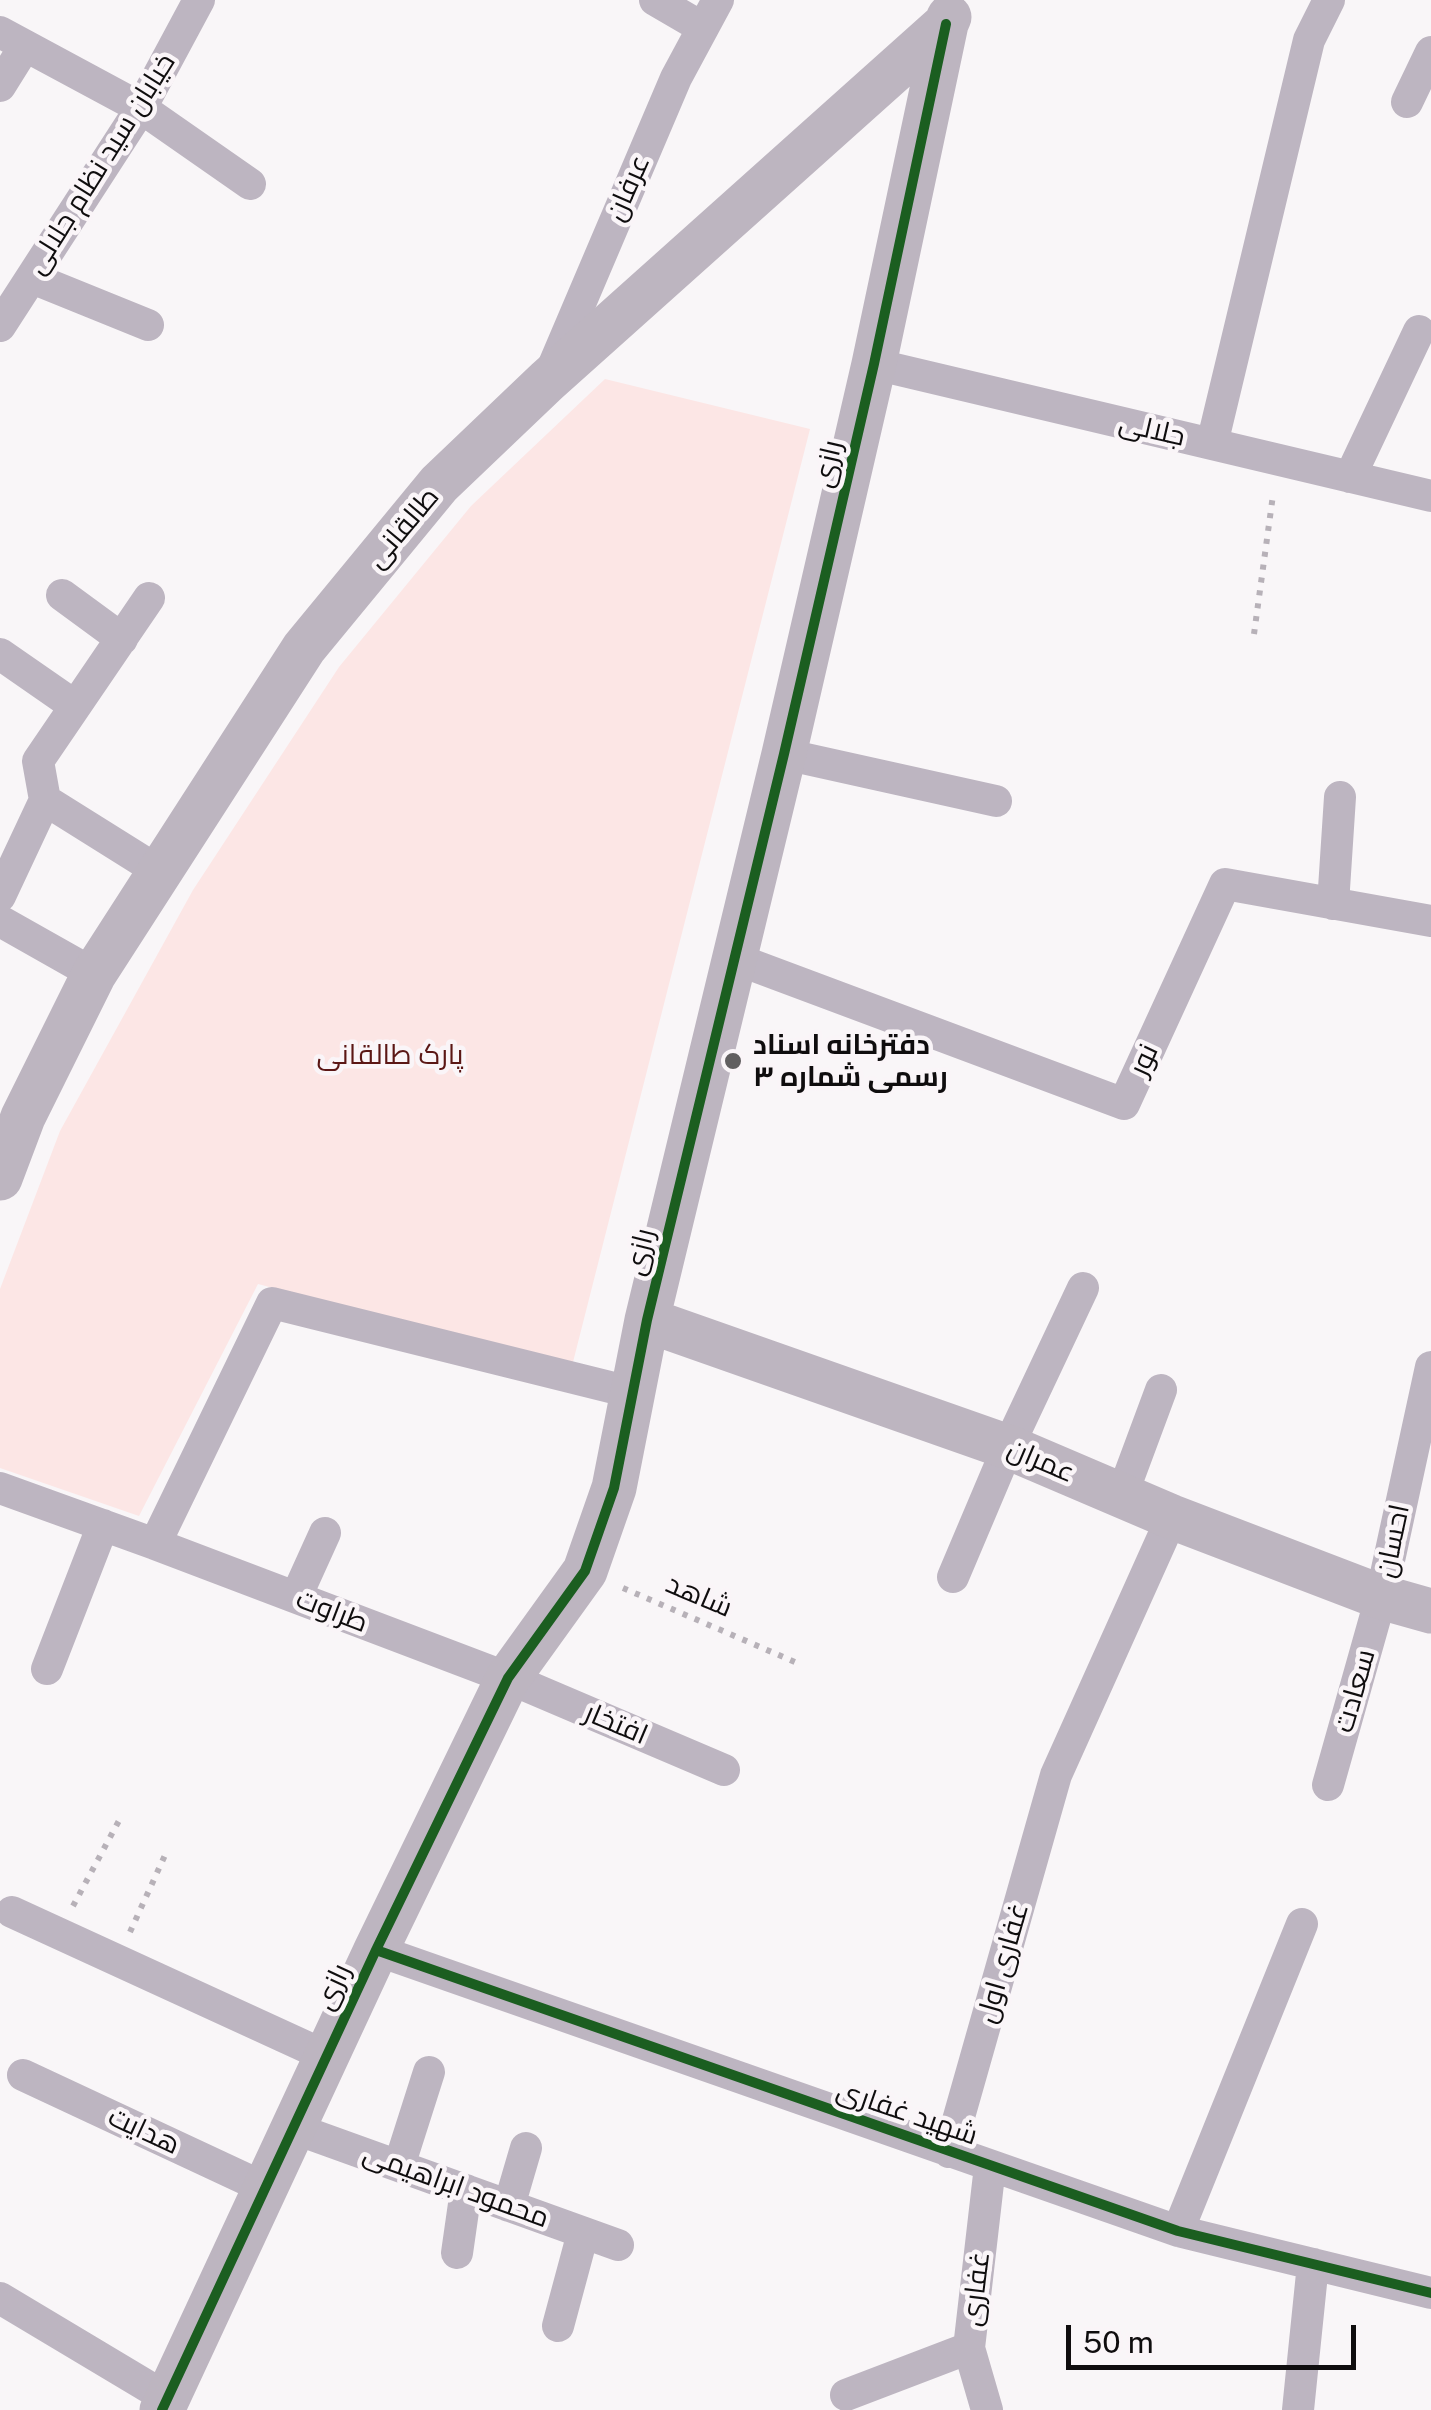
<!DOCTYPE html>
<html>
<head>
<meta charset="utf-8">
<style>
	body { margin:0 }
	#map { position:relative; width:1431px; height:2410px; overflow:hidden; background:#f9f6f8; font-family:"Public Sans",sans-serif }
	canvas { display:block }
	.scale { position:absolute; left:1066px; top:2325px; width:290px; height:45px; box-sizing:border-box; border:5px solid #0f0d0e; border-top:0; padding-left:12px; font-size:30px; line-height:35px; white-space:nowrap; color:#0f0d0e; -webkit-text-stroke:8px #faf5f8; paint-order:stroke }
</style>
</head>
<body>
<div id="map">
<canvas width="1431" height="2410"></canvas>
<div class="scale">50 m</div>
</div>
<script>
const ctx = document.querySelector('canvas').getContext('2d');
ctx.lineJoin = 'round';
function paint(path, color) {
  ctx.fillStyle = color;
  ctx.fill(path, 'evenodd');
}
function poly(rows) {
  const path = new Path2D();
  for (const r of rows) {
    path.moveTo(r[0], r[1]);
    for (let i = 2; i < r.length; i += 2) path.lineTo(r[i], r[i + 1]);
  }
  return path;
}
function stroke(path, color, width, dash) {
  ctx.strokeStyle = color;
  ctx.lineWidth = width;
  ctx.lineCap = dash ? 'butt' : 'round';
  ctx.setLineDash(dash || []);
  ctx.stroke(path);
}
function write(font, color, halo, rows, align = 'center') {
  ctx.font = font + ' "Public Sans",Cairo,sans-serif';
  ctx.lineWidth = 9;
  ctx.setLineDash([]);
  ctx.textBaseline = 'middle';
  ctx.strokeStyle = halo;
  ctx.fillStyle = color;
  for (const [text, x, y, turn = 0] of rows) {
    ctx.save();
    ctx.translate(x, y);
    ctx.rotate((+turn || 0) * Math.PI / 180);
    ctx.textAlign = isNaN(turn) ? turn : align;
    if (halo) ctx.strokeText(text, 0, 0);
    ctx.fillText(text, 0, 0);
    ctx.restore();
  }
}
paint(poly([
	[605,379,810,429,572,1366,258,1284,139,1516,0,1468,0,1289,60,1131,193,890,339,667,471,506]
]), '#fce6e5');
stroke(poly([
	[1254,634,1273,495],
	[623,1588,795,1662],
	[73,1906,122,1815],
	[130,1932,166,1853]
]), '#b7b1b8', 6, [5, 8]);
stroke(poly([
	[655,0,703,28],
	[0,32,141,108,250,184],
	[0,86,25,46],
	[1407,102,1431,52],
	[32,278,148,325],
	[0,326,141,108,199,0],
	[874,364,1431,496],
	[550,374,676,78,718,0],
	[1212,444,1309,40,1329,0],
	[1350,477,1419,331],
	[62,595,122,639],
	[149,598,38,761,45,800,160,872],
	[0,654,75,706],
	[784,754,996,801],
	[0,896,45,800],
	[1333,904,1340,797],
	[0,921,94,974],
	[736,959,1124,1104,1225,884,1431,921],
	[0,1488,155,1544,272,1303,634,1393],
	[1122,1495,1161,1390],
	[155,1544,508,1678,724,1770],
	[953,1577,1008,1447,1083,1288],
	[296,1597,325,1533],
	[47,1669,103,1525],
	[1328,1785,1381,1597,1431,1367],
	[12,1912,326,2056],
	[376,1950,1178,2231,1431,2293],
	[23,2075,265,2188],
	[293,2128,618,2245],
	[949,2152,1056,1775,1172,1517],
	[399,2166,429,2072],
	[509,2206,526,2148],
	[1178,2231,1302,1924],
	[457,2253,466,2190],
	[0,2298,167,2398],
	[558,2326,583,2233],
	[846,2395,969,2348],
	[987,2410,969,2348,990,2166],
	[1298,2410,1313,2264]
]), '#bdb5c1', 32);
stroke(poly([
	[0,1178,23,1117,94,974,304,648,439,484,547,381,946,24,949,17],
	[647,1320,1008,1447,1172,1517,1381,1597,1431,1611],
	[162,2410,376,1950,508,1678,585,1571,614,1488,647,1320,784,754,874,364,946,24]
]), '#bdb5c0', 45);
stroke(poly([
	[376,1950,1178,2231,1431,2293],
	[162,2410,376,1950,508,1678,585,1571,614,1488,647,1320,784,754,874,364,946,24]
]), '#1b5e20', 10);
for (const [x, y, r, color] of [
	[733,1061,10,"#615f60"]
]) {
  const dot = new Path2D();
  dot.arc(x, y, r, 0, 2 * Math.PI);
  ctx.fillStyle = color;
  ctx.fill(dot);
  stroke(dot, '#faf5f8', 4);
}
write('28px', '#0f0d0e', '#faf5f8', [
	["خیابان سید نظام جلالی",101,164,-58],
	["عرفان",628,188,-66],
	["جلالی",1152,430,13],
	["رازی",828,464,-77],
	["طالقانی",403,528,-50],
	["نور",1144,1060,-65],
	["رازی",640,1252,-76],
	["عمران",1041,1461,23],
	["احسان",1393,1541,-78],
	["شاهد",699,1596,23],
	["طراوت",332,1611,21],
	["سعادت",1355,1691,-74],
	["افتخار",616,1724,23],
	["غفاری اول",1003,1963,-74],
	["رازی",333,1987,-65],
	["شهید غفاری",907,2113,19],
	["هدایت",144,2131,25],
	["محمود ابراهیمی",456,2186,20],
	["غفاری",976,2289,-83]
]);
write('bold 28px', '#0f0d0e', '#faf5f8', [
	["دفترخانه اسناد",753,1045],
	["رسمی شماره ۳",753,1077]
], 'left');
write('28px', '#5b1715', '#faf5f8', [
	["پارک طالقانی",390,1055]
]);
</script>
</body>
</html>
